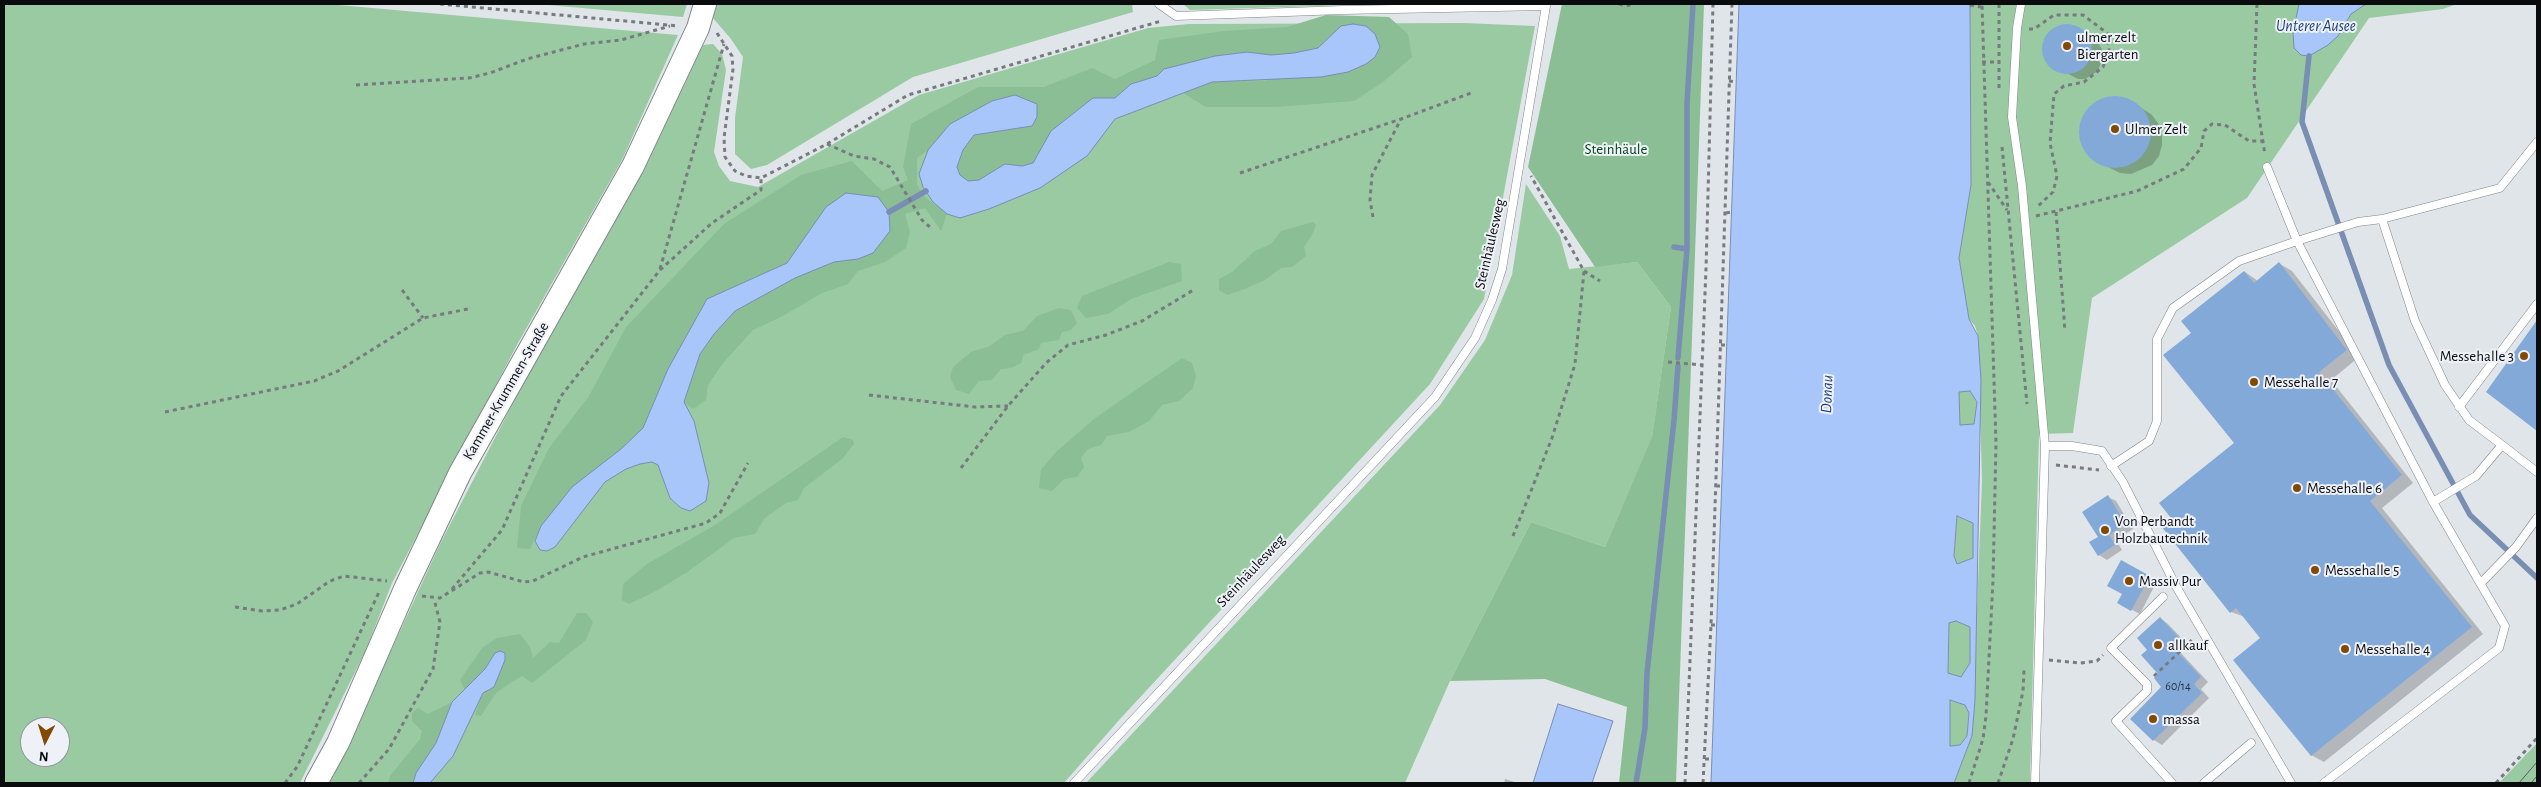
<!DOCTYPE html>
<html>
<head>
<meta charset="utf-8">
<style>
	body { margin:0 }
	#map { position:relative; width:2541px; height:787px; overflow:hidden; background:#e0e5ea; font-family:"Alegreya Sans",sans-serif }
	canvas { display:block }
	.frame { position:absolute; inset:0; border:5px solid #0a0b0d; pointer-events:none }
	.north { position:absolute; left:20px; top:717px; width:50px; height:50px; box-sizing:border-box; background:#eef2f8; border:1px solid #93969a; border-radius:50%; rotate:185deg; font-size:14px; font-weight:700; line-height:20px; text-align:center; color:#0a0b0d }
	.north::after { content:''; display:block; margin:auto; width:18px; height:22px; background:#834900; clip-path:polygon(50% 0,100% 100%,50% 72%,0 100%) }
</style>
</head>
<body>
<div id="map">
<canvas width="2541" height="787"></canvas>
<div class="frame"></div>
<div class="north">N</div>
</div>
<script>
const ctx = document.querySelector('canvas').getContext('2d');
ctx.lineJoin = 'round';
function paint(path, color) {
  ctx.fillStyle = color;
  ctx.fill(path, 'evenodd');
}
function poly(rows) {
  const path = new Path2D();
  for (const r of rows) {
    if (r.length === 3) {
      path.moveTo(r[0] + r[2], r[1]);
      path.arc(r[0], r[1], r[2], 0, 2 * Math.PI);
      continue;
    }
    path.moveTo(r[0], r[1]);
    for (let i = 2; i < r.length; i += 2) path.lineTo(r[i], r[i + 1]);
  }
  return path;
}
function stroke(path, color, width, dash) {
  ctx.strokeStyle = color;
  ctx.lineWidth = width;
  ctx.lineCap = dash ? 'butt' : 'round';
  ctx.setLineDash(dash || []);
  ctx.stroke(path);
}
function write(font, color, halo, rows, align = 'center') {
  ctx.font = font + ' "Alegreya Sans",sans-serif';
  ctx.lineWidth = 4;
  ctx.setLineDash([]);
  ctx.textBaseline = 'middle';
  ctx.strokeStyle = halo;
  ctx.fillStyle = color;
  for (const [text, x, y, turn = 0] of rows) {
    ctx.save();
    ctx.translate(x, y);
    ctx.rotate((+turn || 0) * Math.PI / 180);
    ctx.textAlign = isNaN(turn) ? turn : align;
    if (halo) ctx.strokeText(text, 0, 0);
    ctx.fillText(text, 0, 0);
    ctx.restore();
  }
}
paint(poly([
	[4,4,327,4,678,35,623,158,518,343,392,583,366,650,300,783,4,783],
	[30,727,60,727,60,757,30,757],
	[537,4,687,4,683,17],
	[717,4,1132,4,1133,12,913,77,767,165,751,169,735,154,735,118,743,57,731,39,713,18],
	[1183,4,1382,4,1190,10],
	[1970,4,2457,4,2443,9,2369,18,2247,198,2092,298,2073,433,2039,434,2030,783,1954,783,1972,735,1982,481,1978,336,1975,326,1969,319,1959,258,1971,185],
	[1464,23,1535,26,1484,299,1430,384,1120,719,1064,783,330,783,441,542,541,349,646,165,703,45,713,44,722,54,726,70,714,152,719,166,730,181,758,187,919,95,1148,28,1189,24],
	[1526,184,1560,236,1569,269,1637,262,1671,307,1652,438,1605,547,1531,522,1450,681,1405,783,1086,783,1440,405,1485,340,1512,275],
	[1959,391,1970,391,1977,402,1974,425,1959,425],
	[1957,516,1973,523,1973,558,1957,565,1954,556],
	[1956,620,1970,627,1970,663,1961,678,1948,674,1949,622],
	[1950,700,1965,705,1969,712,1967,736,1960,745,1949,747],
	[2537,743,2537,783,2499,783,2519,762]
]), '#9acaa2');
paint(poly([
	[1562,4,1704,4,1676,783,1619,783,1627,707,1545,679,1450,681,1531,522,1605,547,1652,437,1671,307,1637,262,1595,267,1528,167],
	[1326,15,1389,17,1408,34,1412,57,1383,82,1354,101,1276,107,1206,107,1183,93,1212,82,1265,81,1375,34,1366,26,1353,24,1341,26,1318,48,1294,53,1271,55,1247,53,1215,56,1164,69,1157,76,1131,84,1115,98,1093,98,1078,109,1051,131,1034,163,1022,166,1005,164,979,180,968,181,960,175,957,167,963,150,974,135,1032,126,992,101,950,124,928,150,917,158,917,185,925,197,947,214,941,231,925,208,905,214,910,232,906,248,885,262,858,271,848,284,822,293,781,317,753,330,723,363,708,385,706,400,693,409,684,402,700,354,714,334,735,311,795,278,834,262,858,259,846,193,826,207,787,263,707,299,668,369,643,428,541,526,530,549,517,548,521,506,549,448,589,396,626,327,724,224,801,175,852,161,882,191,908,180,903,167,911,124,978,87,1044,87,1092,68,1115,79,1155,60,1159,40,1224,31,1287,27],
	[1313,222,1316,225,1313,233,1304,247,1306,256,1292,267,1281,268,1265,280,1242,290,1227,295,1219,290,1219,279,1232,272,1255,251,1271,244,1281,231],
	[1169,262,1181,264,1182,281,1131,299,1108,314,1086,318,1077,308,1082,296],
	[1059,308,1071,310,1077,323,1071,330,1062,332,1059,340,1041,343,1039,349,1023,355,1021,363,1011,368,1001,369,992,380,979,381,969,394,956,390,950,377,953,367,971,352,990,346,1005,335,1023,331,1037,316],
	[1182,358,1192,363,1196,376,1193,388,1179,401,1162,405,1149,421,1129,432,1107,436,1101,445,1088,449,1081,458,1084,467,1077,477,1064,479,1052,491,1039,488,1041,470,1056,452,1094,419],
	[843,437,853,440,854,444,842,459,804,488,798,500,786,503,765,518,755,534,734,538,686,573,654,592,629,604,622,600,623,584,647,564,715,525],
	[577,613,586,613,593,622,586,640,532,683,522,676,510,683,496,693,481,716,475,715,495,653,485,669,465,690,460,680,482,648,497,638,520,634,530,647,533,658,550,642,559,643],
	[452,702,436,743,416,773,413,783,388,783,390,776,420,739,422,731,412,721,412,713,418,708,428,714]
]), '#8bbe94');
const water = poly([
	[1739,4,1970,4,1971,185,1959,258,1969,319,1978,336,1981,380,1975,700,1972,736,1954,783,1711,783,1739,4],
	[1970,391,1977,402,1974,424,1960,425,1959,392,1970,391],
	[1957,516,1973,523,1973,558,1957,564,1954,556,1957,516],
	[1956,621,1970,627,1970,663,1961,677,1948,673,1949,623,1956,621],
	[1950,700,1965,705,1969,713,1967,736,1960,745,1950,746,1950,700],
	[2299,4,2366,4,2351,14,2338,36,2328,45,2309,56,2301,55,2294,48,2293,33,2299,4],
	[1353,24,1366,26,1375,34,1380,47,1375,57,1366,64,1348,72,1321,77,1212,82,1115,119,1087,156,1040,188,989,209,960,218,947,214,933,202,923,187,919,174,928,150,950,124,992,101,1015,95,1037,104,1037,117,1032,126,974,135,963,150,957,167,960,175,968,181,979,180,1005,164,1022,166,1033,163,1051,131,1093,98,1115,98,1131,84,1157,76,1164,69,1215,56,1247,52,1271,55,1294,53,1318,48,1341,26,1353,24],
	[846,193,878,197,889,212,890,231,873,253,858,259,834,262,795,278,735,311,714,334,700,354,684,402,694,421,709,483,706,501,690,511,681,508,670,498,658,465,652,462,640,464,626,469,605,482,555,547,547,551,540,550,535,541,541,526,572,487,621,449,643,428,668,369,707,299,787,263,826,207,846,193],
	[500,651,505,653,505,660,494,687,483,693,453,756,430,783,413,783,416,773,436,743,452,702,485,669,495,653,500,651],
	[1558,704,1613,721,1592,783,1533,783,1558,704]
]);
paint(water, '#a8c6fa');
stroke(water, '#798eb3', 1);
paint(poly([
	[2067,25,2094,37,2102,49,2103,57,2098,71,2085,79,2078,79,2051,65,2043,52,2047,36,2052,31],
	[2117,97,2128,100,2151,114,2158,123,2162,133,2162,145,2159,156,2152,165,2131,174,2120,173,2096,161,2088,154,2082,144,2080,133,2082,122,2087,111,2095,103,2105,98],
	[2280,264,2292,271,2359,357,2331,380,2413,483,2382,508,2483,634,2324,762,2311,755,2262,638,2245,617,2231,612,2173,518,2236,443,2192,333,2245,272,2258,281],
	[2537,322,2537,429,2488,391],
	[2108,497,2116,501,2133,529,2116,540,2122,550,2107,560,2099,555],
	[2121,562,2157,581,2140,614,2119,603,2124,594],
	[2161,619,2168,624,2187,644,2179,651,2208,682,2201,689,2209,698,2162,745,2154,740,2163,687,2160,674,2149,650],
	[1505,779,1518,783,1504,783]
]), '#0003');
stroke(poly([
	[2309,56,2302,122,2389,365,2470,515,2537,578],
	[889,212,926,191],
	[1674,247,1687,249],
	[1678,358,1687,249,1687,103,1693,4],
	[1636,783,1645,728,1647,673,1674,420,1678,366]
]), '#798eb3', 5.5);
paint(poly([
	[2067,49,25],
	[2115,132,36],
	[2279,262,2347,350,2319,372,2402,475,2370,501,2472,627,2311,756,2233,660,2260,638,2236,608,2230,613,2161,526,2171,518,2159,503,2234,443,2163,355,2191,333,2181,321,2244,271,2254,283],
	[2537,320,2537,431,2486,392],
	[2108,495,2126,524,2109,535,2115,545,2098,556,2089,542,2098,537,2082,512],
	[2121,560,2150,576,2131,611,2117,603,2122,594,2107,586],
	[2160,617,2180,639,2172,646,2201,677,2194,684,2202,693,2153,741,2130,719,2161,687,2154,678,2158,674,2141,655,2147,650,2137,638]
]), '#83a9d8');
const lane = poly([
	[2021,4,2017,28,2012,117,2022,186,2045,446,2035,783],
	[2382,219,2500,188,2537,142],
	[2459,407,2537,304],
	[2045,446,2072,446,2102,451,2123,482,2177,588,2291,783],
	[2111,466,2149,441,2157,421,2157,339,2173,308,2239,261,2297,241,2267,167],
	[2433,502,2476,476,2502,445,2537,472],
	[2481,583,2516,547,2537,518],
	[2163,597,2111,648,2147,684,2147,691,2116,721,2172,783],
	[1074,783,1435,397,1475,338,1492,300,1502,269,1546,6,1343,10,1176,16,1159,4],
	[2204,783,2251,743],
	[2324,783,2499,648,2505,626,2433,502,2297,241,2358,222,2382,219,2415,321,2445,385,2469,420,2502,445]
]);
const secondary = poly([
	[316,783,338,743,405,589,460,473,633,166,698,28,705,4]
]);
stroke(lane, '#81858a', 9);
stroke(secondary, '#81858a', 24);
stroke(poly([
	[440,4,679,26],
	[1619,4,1626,6,1633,4],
	[2257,4,2254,84,2265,155],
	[1970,5,1981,7],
	[2029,29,2034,29,2054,15,2083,15,2107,33,2109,50,2103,67,2084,82,2064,86,2054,94,2050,143,2057,176,2053,192,2036,208],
	[717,33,732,56,733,69,724,138,725,157,735,171,746,176,761,178,827,144,908,95,1161,21],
	[1982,62,1998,62],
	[1729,81,1736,82],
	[356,85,469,78,490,73,527,59,584,44,621,40,670,26],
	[1999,88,1999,4],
	[827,144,854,156,874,159,890,167,922,220,932,229],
	[2002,147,2027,404],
	[1240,173,1401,119,1471,93],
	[1988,182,2007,210],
	[2056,212,2065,331],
	[1726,213,1732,212],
	[2036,216,2137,191,2184,169,2201,148,2204,131,2212,124,2225,125,2249,141,2263,141],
	[1373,217,1370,200,1372,175,1401,119],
	[660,269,724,44],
	[1584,271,1600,281],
	[402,290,423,318],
	[1721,345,1727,345],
	[1668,362,1702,365],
	[869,395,975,407,1008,406],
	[165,412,314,381,338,371,423,318,468,309],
	[2056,465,2099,470],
	[961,468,1008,406,1046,363,1068,345,1106,335,1142,321,1195,289],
	[1716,486,1722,486],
	[1513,536,1552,438,1575,364,1584,271,1531,176],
	[452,589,502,530,561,396,660,270,712,223,761,190,761,178],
	[422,596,440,598,480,573,488,572,524,582,533,581,583,557,706,523,720,513,748,463],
	[235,607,262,611,280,610,297,604,330,581,344,576,387,581],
	[1711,625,1717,625],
	[2049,660,2080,663,2097,661,2103,655],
	[2154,676,2193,639],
	[1705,759,1712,759],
	[285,783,297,767,380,590],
	[359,783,389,749,433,669,440,622,434,599],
	[1685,783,1706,269,1713,4],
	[1703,783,1711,625,1732,4],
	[1969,783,1983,739,1986,716,1993,581,1996,443,1982,4],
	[1998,783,2013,739,2023,691,2024,670],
	[2496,783,2537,738]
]), '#777a7e', 3, [4, 4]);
stroke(lane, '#fff', 8);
stroke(secondary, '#fff', 22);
stroke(poly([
	[2519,783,2537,762],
	[2531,783,2537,776]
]), '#5b5d60', 1);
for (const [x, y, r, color] of [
	[2067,46,5,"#834900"],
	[2115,129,5,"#834900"],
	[2524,356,5,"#834900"],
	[2254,382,5,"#834900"],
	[2297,488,5,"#834900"],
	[2105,530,5,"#834900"],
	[2315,570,5,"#834900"],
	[2129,581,5,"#834900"],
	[2158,645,5,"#834900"],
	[2345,649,5,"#834900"],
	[2153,719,5,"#834900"]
]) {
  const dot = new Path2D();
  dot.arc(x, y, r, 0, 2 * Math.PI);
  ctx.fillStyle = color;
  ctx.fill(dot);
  stroke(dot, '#eef2f8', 2);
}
write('12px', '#283240', null, [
	["60/14",2178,686]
]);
write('15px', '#0a0b0d', '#eef2f8', [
	["ulmer zelt",2077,37],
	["Biergarten",2077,54],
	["Ulmer Zelt",2125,129],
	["Messehalle 3",2514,356,"right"],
	["Messehalle 7",2264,382],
	["Messehalle 6",2307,488],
	["Von Perbandt",2115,521],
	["Holzbautechnik",2115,538],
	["Messehalle 5",2325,570],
	["Massiv Pur",2139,581],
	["allkauf",2168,645],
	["Messehalle 4",2355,649],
	["massa",2163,719]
], 'left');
write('15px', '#07441c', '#eef2f8', [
	["Steinhäule",1616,149]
]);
write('15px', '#0a0b0d', '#eef2f8', [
	["Steinhäulesweg",1490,244,-77],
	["Kammer-Krummen-Straße",506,391,-60],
	["Steinhäulesweg",1251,571,-47]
]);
write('italic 16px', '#1f407d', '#eef2f8', [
	["Unterer Ausee",2316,26],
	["Donau",1827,394,-88]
]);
</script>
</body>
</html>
